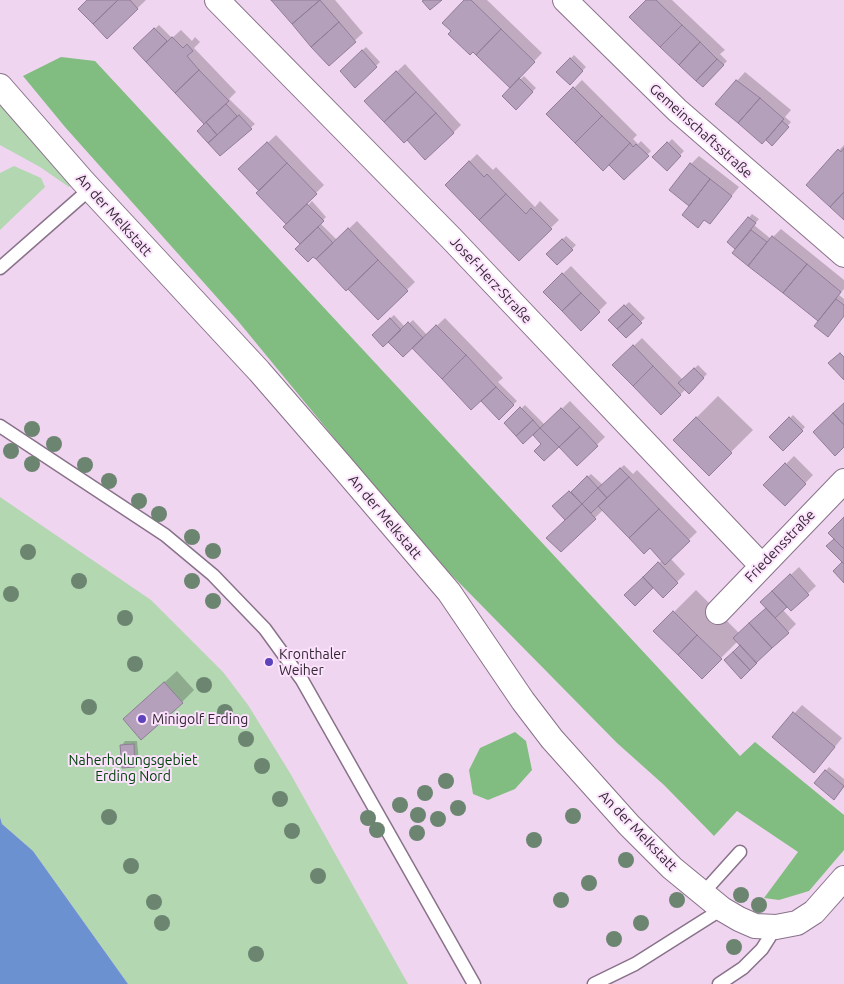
<!DOCTYPE html>
<html>
<head>
<meta charset="utf-8">
<style>
	body { margin:0 }
	canvas { display:block; background:#efd5ef }
</style>
</head>
<body>
<canvas width="844" height="984"></canvas>
<script>
const ctx = document.querySelector('canvas').getContext('2d');
ctx.lineJoin = 'round';
function paint(path, color) {
  ctx.fillStyle = color;
  ctx.fill(path, 'evenodd');
}
function poly(rows) {
  const path = new Path2D();
  for (const r of rows) {
    path.moveTo(r[0], r[1]);
    for (let i = 2; i < r.length; i += 2) path.lineTo(r[i], r[i + 1]);
  }
  return path;
}
function stroke(path, color, width, dash) {
  ctx.strokeStyle = color;
  ctx.lineWidth = width;
  ctx.lineCap = dash ? 'butt' : 'round';
  ctx.setLineDash(dash || []);
  ctx.stroke(path);
}
function write(font, color, halo, rows, align = 'center') {
  ctx.font = font + ' Ubuntu,sans-serif';
  ctx.lineWidth = 4;
  ctx.setLineDash([]);
  ctx.textBaseline = 'middle';
  ctx.strokeStyle = halo;
  ctx.fillStyle = color;
  for (const [text, x, y, turn = 0] of rows) {
    ctx.save();
    ctx.translate(x, y);
    ctx.rotate((+turn || 0) * Math.PI / 180);
    ctx.textAlign = isNaN(turn) ? turn : align;
    if (halo) ctx.strokeText(text, 0, 0);
    ctx.fillText(text, 0, 0);
    ctx.restore();
  }
}
paint(poly([
	[0,103,74,181,69,187,40,167,0,145],
	[14,166,41,178,45,187,0,230,0,173],
	[0,497,151,600,223,672,248,705,290,773,408,984,128,984,33,851,2,824,0,817]
]), '#b2d7b1');
paint(poly([
	[61,57,95,61,740,756,755,742,844,815,844,850,809,891,779,900,764,898,798,852,737,811,714,836,664,785,617,743,423,546,238,321,65,127,23,76],
	[515,732,526,741,532,770,515,789,488,800,473,794,469,770,480,748]
]), '#81bd81');
paint(poly([
	[0,817,2,824,33,851,128,984,0,984]
]), '#6c91d1');
paint(poly([
	[88,0,146,0,107,38],
	[273,0,335,0,363,33,329,64],
	[466,0,487,0,542,53,510,86],
	[648,0,672,0,725,50,720,54,727,61,703,86],
	[159,25,172,38,181,30,192,41,195,37,200,42,194,48,236,92,229,99,255,124,220,154,205,124,134,48],
	[366,47,380,62,355,86,341,71],
	[574,55,586,67,570,83,558,72],
	[405,64,461,125,453,133,374,93],
	[745,72,791,110,785,117,791,122,772,144,717,103],
	[524,76,536,88,516,108,503,96],
	[582,80,637,135,633,139,638,144,641,141,651,151,624,179,609,163,548,114],
	[276,135,324,185,301,208,303,210,312,201,326,217,320,223,337,240,357,221,415,282,378,318,285,227,288,224,258,193,260,190,240,169],
	[672,139,684,151,667,169,654,157],
	[844,145,844,218,807,185],
	[477,154,493,170,496,167,535,207,540,201,559,220,519,259,446,185],
	[699,156,739,187,710,222,705,219,698,226,691,205,691,164],
	[752,214,759,219,754,225,771,239,781,229,844,280,844,289,839,295,844,299,844,315,820,321,734,253,737,249,729,242],
	[566,236,576,245,557,264,548,254],
	[571,266,607,303,581,329,544,292],
	[629,302,645,318,626,336,610,320],
	[394,315,405,327,413,320,427,335,445,318,503,378,498,382,517,401,499,418,481,399,412,346,373,335],
	[642,338,683,380,698,365,707,374,689,392,686,389,661,413,614,365],
	[718,396,753,430,709,474,674,440],
	[570,401,605,437,577,464,559,445,543,444,533,434,506,423,525,405,545,425],
	[793,415,805,427,783,450,771,437],
	[794,456,813,475,785,504,765,485],
	[624,465,633,474,637,470,697,532,670,558,685,574,663,596,654,586,635,604,626,595,662,560,650,546,603,510,561,551,567,520,554,506,591,474,603,485],
	[799,567,816,586,791,610,787,605,782,609,796,624,788,632,741,645,738,641,702,677,655,631,696,590,739,633,767,607,762,602],
	[177,671,194,690,182,702,137,707],
	[802,705,842,738,822,763,773,737],
	[125,741,137,741,139,762,135,766,122,745],
	[829,767,844,779,844,787,838,795,815,783]
]), '#0003');
const building = poly([
	[87,0,118,0,93,24,78,9,87,0],
	[118,0,130,0,138,9,107,39,93,24,118,0],
	[271,0,320,0,292,24,271,0],
	[320,0,339,22,311,47,292,24,320,0],
	[424,0,442,0,430,10,422,1,424,0],
	[464,0,471,0,501,29,476,55,473,52,470,55,448,34,451,31,442,23,464,0],
	[646,0,656,0,682,25,660,47,629,17,646,0],
	[339,22,356,42,329,66,311,47,339,22],
	[682,25,700,42,679,65,660,47,682,25],
	[154,28,167,41,146,62,133,48,154,28],
	[501,29,535,62,510,88,476,55,501,29],
	[172,37,183,48,187,44,193,51,187,56,199,70,175,93,146,62,172,37],
	[700,42,717,59,696,81,679,65,700,42],
	[362,50,377,67,355,88,340,71,362,50],
	[570,58,583,71,570,85,556,72,570,58],
	[717,59,724,65,703,87,696,81,717,59],
	[199,70,229,101,204,124,175,93,199,70],
	[396,71,416,92,384,122,364,101,396,71],
	[519,78,533,92,516,110,502,96,519,78],
	[736,80,760,98,738,123,715,104,736,80],
	[573,87,602,116,575,143,546,114,573,87],
	[416,92,436,113,404,143,384,122,416,92],
	[760,98,784,119,762,144,738,123,760,98],
	[226,104,237,116,217,135,206,122,226,104],
	[436,113,454,133,425,160,407,140,436,113],
	[239,115,252,129,220,156,208,143,239,115],
	[602,116,630,143,603,171,575,143,602,116],
	[782,121,789,127,772,146,766,140,782,121],
	[206,122,217,135,208,143,197,131,206,122],
	[267,142,287,163,259,191,238,169,267,142],
	[667,142,681,156,667,171,652,157,667,142],
	[630,143,633,147,636,144,649,156,624,180,609,165,630,143],
	[844,148,844,192,830,207,806,185,838,149,841,152,844,148],
	[469,161,484,177,487,174,506,194,479,220,445,185,469,161],
	[287,163,317,194,286,224,256,193,287,163],
	[690,163,710,179,689,206,669,190,690,163],
	[710,179,732,196,710,224,704,220,698,228,682,215,710,179],
	[844,192,844,220,830,207,844,192],
	[506,194,526,214,531,208,552,229,519,261,479,220,506,194],
	[307,204,324,221,300,244,283,227,307,204],
	[748,217,756,223,735,249,727,242,748,217],
	[318,227,333,243,316,259,313,257,308,262,295,249,318,227],
	[348,228,378,260,346,291,316,259,348,228],
	[751,230,767,242,748,266,732,253,751,230],
	[772,236,807,264,783,293,748,266,772,236],
	[562,239,573,250,557,265,546,254,562,239],
	[378,260,408,291,378,320,348,289,378,260],
	[807,264,841,292,818,321,783,293,807,264],
	[562,273,581,293,562,311,543,292,562,273],
	[581,293,600,312,581,331,562,311,581,293],
	[836,299,844,305,844,316,828,337,814,326,836,299],
	[624,305,633,314,617,329,608,320,624,305],
	[633,314,642,323,626,338,617,329,633,314],
	[390,318,401,330,383,347,372,335,390,318],
	[408,322,423,338,403,357,388,342,408,322],
	[436,325,466,355,442,379,412,348,436,325],
	[633,345,653,366,633,386,612,365,633,345],
	[840,353,844,357,844,380,828,363,840,353],
	[466,355,496,387,471,410,442,379,466,355],
	[653,366,681,395,661,415,633,386,653,366],
	[694,368,704,378,689,394,678,383,694,368],
	[496,387,514,405,499,420,481,401,496,387],
	[844,403,844,425,833,413,844,403],
	[520,407,533,420,516,436,504,423,520,407],
	[561,408,580,427,559,447,540,428,561,408],
	[833,413,844,425,844,447,835,456,813,432,833,413],
	[696,417,732,453,709,476,673,440,696,417],
	[789,417,803,431,783,451,769,437,789,417],
	[533,420,540,428,523,444,516,436,533,420],
	[580,427,598,446,577,466,559,447,580,427],
	[540,428,559,447,544,461,534,451,541,444,533,435,540,428],
	[785,463,806,484,785,506,763,485,785,463],
	[620,468,629,477,607,498,598,488,620,468],
	[587,476,598,488,582,504,571,492,587,476],
	[629,477,659,509,629,538,598,506,629,477],
	[598,488,607,498,591,513,582,504,598,488],
	[569,491,582,504,565,520,552,506,569,491],
	[582,504,596,519,561,552,546,538,582,504],
	[659,509,690,541,665,565,650,548,644,554,629,538,659,509],
	[844,517,844,549,828,533,844,517],
	[834,539,844,549,844,564,826,546,834,539],
	[658,562,678,583,663,598,643,577,658,562],
	[842,562,844,564,844,583,833,571,842,562],
	[790,574,809,595,791,611,772,591,790,574],
	[643,577,653,588,635,606,624,595,643,577],
	[772,591,787,607,775,618,760,602,772,591],
	[766,608,789,633,772,648,749,623,766,608],
	[673,611,697,635,678,655,653,631,673,611],
	[749,623,772,648,756,663,733,638,749,623],
	[697,635,722,659,702,679,678,655,697,635],
	[740,645,757,663,750,670,733,652,740,645],
	[733,652,750,670,741,679,724,660,733,652],
	[164,682,183,703,141,740,123,719,164,682],
	[793,712,835,747,814,773,772,737,793,712],
	[134,744,135,767,122,768,120,745,134,744],
	[825,770,844,786,834,800,814,783,825,770]
]);
paint(building, '#b4a0bb');
stroke(building, '#917d98', 1);
const service = poly([
	[0,268,90,189],
	[0,426,165,535,213,575,265,629,302,680,474,984],
	[703,893,740,852],
	[594,984,635,964,722,909],
	[719,984,743,968,762,949,776,927]
]);
const minor = poly([
	[217,0,451,238,761,565],
	[565,0,677,110,844,255],
	[0,86,82,180,259,371,338,462,449,592,523,701,552,739,629,825,672,868,722,909,739,919,755,926,776,927,797,923,814,912,844,878],
	[718,612,844,481]
]);
stroke(service, '#89728a', 15);
stroke(minor, '#89728a', 26);
stroke(service, '#fff', 12);
stroke(minor, '#fff', 24);
ctx.fillStyle = '#6c8570';
for (const [x, y] of [
	[32,429],
	[54,444],
	[11,451],
	[32,464],
	[85,465],
	[109,481],
	[139,501],
	[159,514],
	[192,537],
	[213,551],
	[28,552],
	[79,581],
	[192,581],
	[11,594],
	[213,601],
	[125,618],
	[135,664],
	[204,685],
	[89,707],
	[225,712],
	[246,739],
	[262,766],
	[446,781],
	[425,793],
	[280,799],
	[400,805],
	[458,808],
	[418,815],
	[573,816],
	[109,817],
	[368,818],
	[438,819],
	[377,830],
	[292,831],
	[417,833],
	[534,840],
	[626,860],
	[131,866],
	[318,876],
	[589,883],
	[741,895],
	[561,900],
	[677,900],
	[154,902],
	[759,905],
	[162,923],
	[641,923],
	[614,939],
	[734,947],
	[256,954]
]) {
  ctx.beginPath();
  ctx.arc(x, y, 8, 0, 2 * Math.PI);
  ctx.fill();
}
for (const [x, y, r, color] of [
	[269,662,5,"#5d43bb"],
	[142,719,5,"#5d43bb"]
]) {
  const dot = new Path2D();
  dot.arc(x, y, r, 0, 2 * Math.PI);
  ctx.fillStyle = color;
  ctx.fill(dot);
  stroke(dot, '#fce2fd', 2);
}
write('14px', '#322932', '#fce2fd', [
	["Gemeinschaftsstraße",701,131,42],
	["An der Melkstatt",114,215,48],
	["Josef-Herz-Straße",491,280,47],
	["An der Melkstatt",385,517,50],
	["Friedensstraße",780,546,-46],
	["An der Melkstatt",638,831,46]
]);
write('14px', '#322932', '#fce2fd', [
	["Kronthaler",279,654],
	["Weiher",279,670],
	["Minigolf Erding",152,719]
], 'left');
write('14px', '#004409', '#fce2fd', [
	["Naherholungsgebiet",133,760],
	["Erding Nord",133,776]
]);
</script>
</body>
</html>
